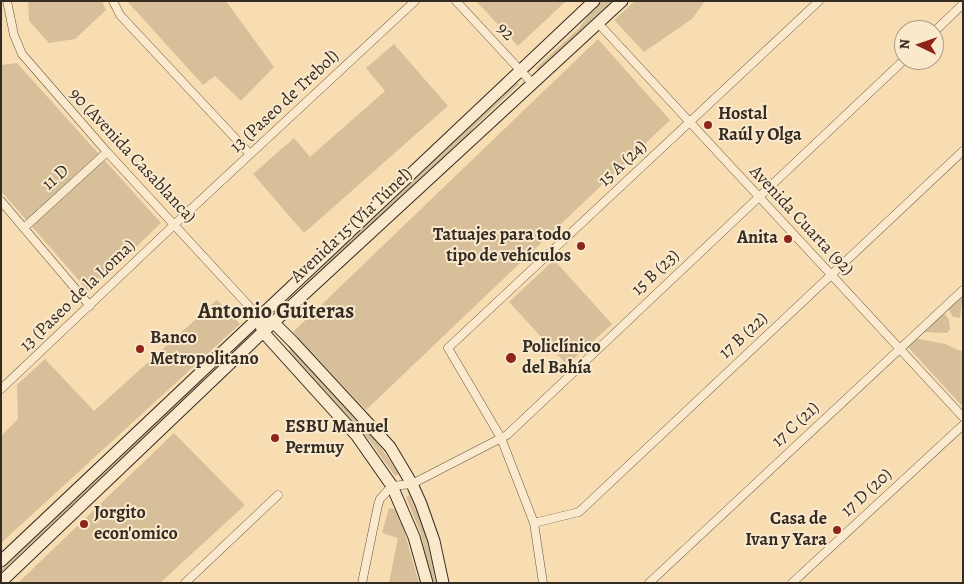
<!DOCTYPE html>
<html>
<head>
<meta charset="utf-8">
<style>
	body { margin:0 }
	#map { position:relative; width:964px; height:584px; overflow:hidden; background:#f8ddb2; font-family:Alegreya,serif }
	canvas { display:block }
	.frame { position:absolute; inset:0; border:2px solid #342b22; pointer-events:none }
	.north { position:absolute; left:894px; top:20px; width:50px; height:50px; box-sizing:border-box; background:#fae9cd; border:1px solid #ab9d89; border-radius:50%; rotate:273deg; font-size:14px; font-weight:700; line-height:20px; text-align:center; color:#342b22 }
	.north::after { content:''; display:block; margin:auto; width:18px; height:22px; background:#8f2418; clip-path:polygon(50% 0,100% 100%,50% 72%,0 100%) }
</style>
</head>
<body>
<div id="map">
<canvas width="964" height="584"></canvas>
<div class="frame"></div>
<div class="north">N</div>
</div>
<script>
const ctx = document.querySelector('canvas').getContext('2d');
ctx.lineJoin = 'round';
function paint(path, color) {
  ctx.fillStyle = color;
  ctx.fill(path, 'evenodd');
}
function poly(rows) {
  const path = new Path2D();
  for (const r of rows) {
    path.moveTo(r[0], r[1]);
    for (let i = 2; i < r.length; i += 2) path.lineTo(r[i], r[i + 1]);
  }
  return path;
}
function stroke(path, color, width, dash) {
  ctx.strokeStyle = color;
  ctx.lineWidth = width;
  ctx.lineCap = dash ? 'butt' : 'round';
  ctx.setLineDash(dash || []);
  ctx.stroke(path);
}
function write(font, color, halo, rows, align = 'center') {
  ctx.font = font + ' Alegreya,serif';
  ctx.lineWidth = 4;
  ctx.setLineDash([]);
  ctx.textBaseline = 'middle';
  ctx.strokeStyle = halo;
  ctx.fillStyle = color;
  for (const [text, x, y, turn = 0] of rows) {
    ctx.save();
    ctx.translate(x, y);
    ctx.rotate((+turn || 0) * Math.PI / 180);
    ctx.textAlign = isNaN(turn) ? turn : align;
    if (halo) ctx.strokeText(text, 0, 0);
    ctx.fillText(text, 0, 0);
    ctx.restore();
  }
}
paint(poly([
	[28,1,102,1,106,10,75,39,49,43,29,21],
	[127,1,226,1,274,67,241,101,215,76,203,85],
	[476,1,566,1,518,46],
	[602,1,613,1,538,70,536,68,579,28,589,14],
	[635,1,705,1,692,19,644,52,614,20],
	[598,39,670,120,366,410,293,332],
	[394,44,448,106,304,233,253,174,294,138,310,157,385,91,366,68],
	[17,63,161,223,89,292,1,191,1,65],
	[517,83,519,84,474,127,467,138,273,317,272,316,321,269,323,264],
	[554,260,612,324,567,365,509,302],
	[963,295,960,318,953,317,948,309],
	[217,300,240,324,1,543,1,436,18,419,17,385,45,359,94,411],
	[944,313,949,320,950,329,947,333,921,332],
	[254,327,255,330,203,379,199,386,1,573,1,570,22,549],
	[914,338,945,344,963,352,963,407,907,346],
	[291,349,376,441,399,474,395,476,370,441,287,352],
	[174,433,245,505,160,583,18,583],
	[409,495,426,532,436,583,431,583,421,534,406,497],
	[389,508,398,510,419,583,389,583,398,538,382,533]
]), '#d7bf9a');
const minor = poly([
	[7,1,14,35,22,54,107,152,259,317],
	[113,1,120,15,250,154],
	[456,1,532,83],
	[598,23,963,417],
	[934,32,963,4],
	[1,201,90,306],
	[25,227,107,152],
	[1,389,175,224,415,1],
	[534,523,579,512,963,151],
	[185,583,278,495],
	[362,583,378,505,380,499,392,486,412,484,507,435,904,60],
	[543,583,534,523,501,438,448,348,819,1],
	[649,583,963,290],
	[792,583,963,425]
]);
const secondary = poly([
	[268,321,273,322,293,342,390,447,412,484,421,504,434,541,443,583],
	[261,326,263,332,357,436,392,486,414,537,427,583],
	[1,561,594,1],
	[1,582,263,332,622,1]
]);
stroke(minor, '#655846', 9);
stroke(secondary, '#342b22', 13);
stroke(minor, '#fae9cd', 8);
stroke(secondary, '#fae9cd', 11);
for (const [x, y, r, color] of [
	[708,125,5,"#8f2418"],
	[788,239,5,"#8f2418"],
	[581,246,5,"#8f2418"],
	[140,349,5,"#8f2418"],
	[511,358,6,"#8f2418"],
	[275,438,5,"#8f2418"],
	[84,524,5,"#8f2418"],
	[837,530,5,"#8f2418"]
]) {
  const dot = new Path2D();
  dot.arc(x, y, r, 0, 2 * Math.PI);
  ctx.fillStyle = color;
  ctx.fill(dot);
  stroke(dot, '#fae9cd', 2);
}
write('18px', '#342b22', '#fae9cd', [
	["92",505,32,46],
	["13 (Paseo de Trebol)",285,102,-43],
	["90 (Avenida Casablanca)",132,156,47],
	["15 A (24)",623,164,-43],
	["11 D",56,178,-42],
	["Avenida Cuarta (92)",801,221,47],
	["Avenida 15 (Vía Túnel)",352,226,-43],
	["15 B (23)",656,273,-43],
	["13 (Paseo de la Loma)",78,296,-44],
	["17 B (22)",744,336,-43],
	["17 C (21)",796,425,-43],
	["17 D (20)",867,493,-43]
]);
write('bold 18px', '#342b22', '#fae9cd', [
	["Hostal",718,115],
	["Raúl y Olga",718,136],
	["Tatuajes para todo",571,236,"right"],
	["tipo de vehículos",571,257,"right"],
	["Anita",778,239,"right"],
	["Banco",150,339],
	["Metropolitano",150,360],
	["Policlínico",522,348],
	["del Bahía",522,369],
	["ESBU Manuel",285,428],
	["Permuy",285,449],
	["Jorgito",94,514],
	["econ'omico",94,535],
	["Casa de",827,520,"right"],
	["Ivan y Yara",827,541,"right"]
], 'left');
write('bold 22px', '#342b22', '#fae9cd', [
	["Antonio Guiteras",276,313]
]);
</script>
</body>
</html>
